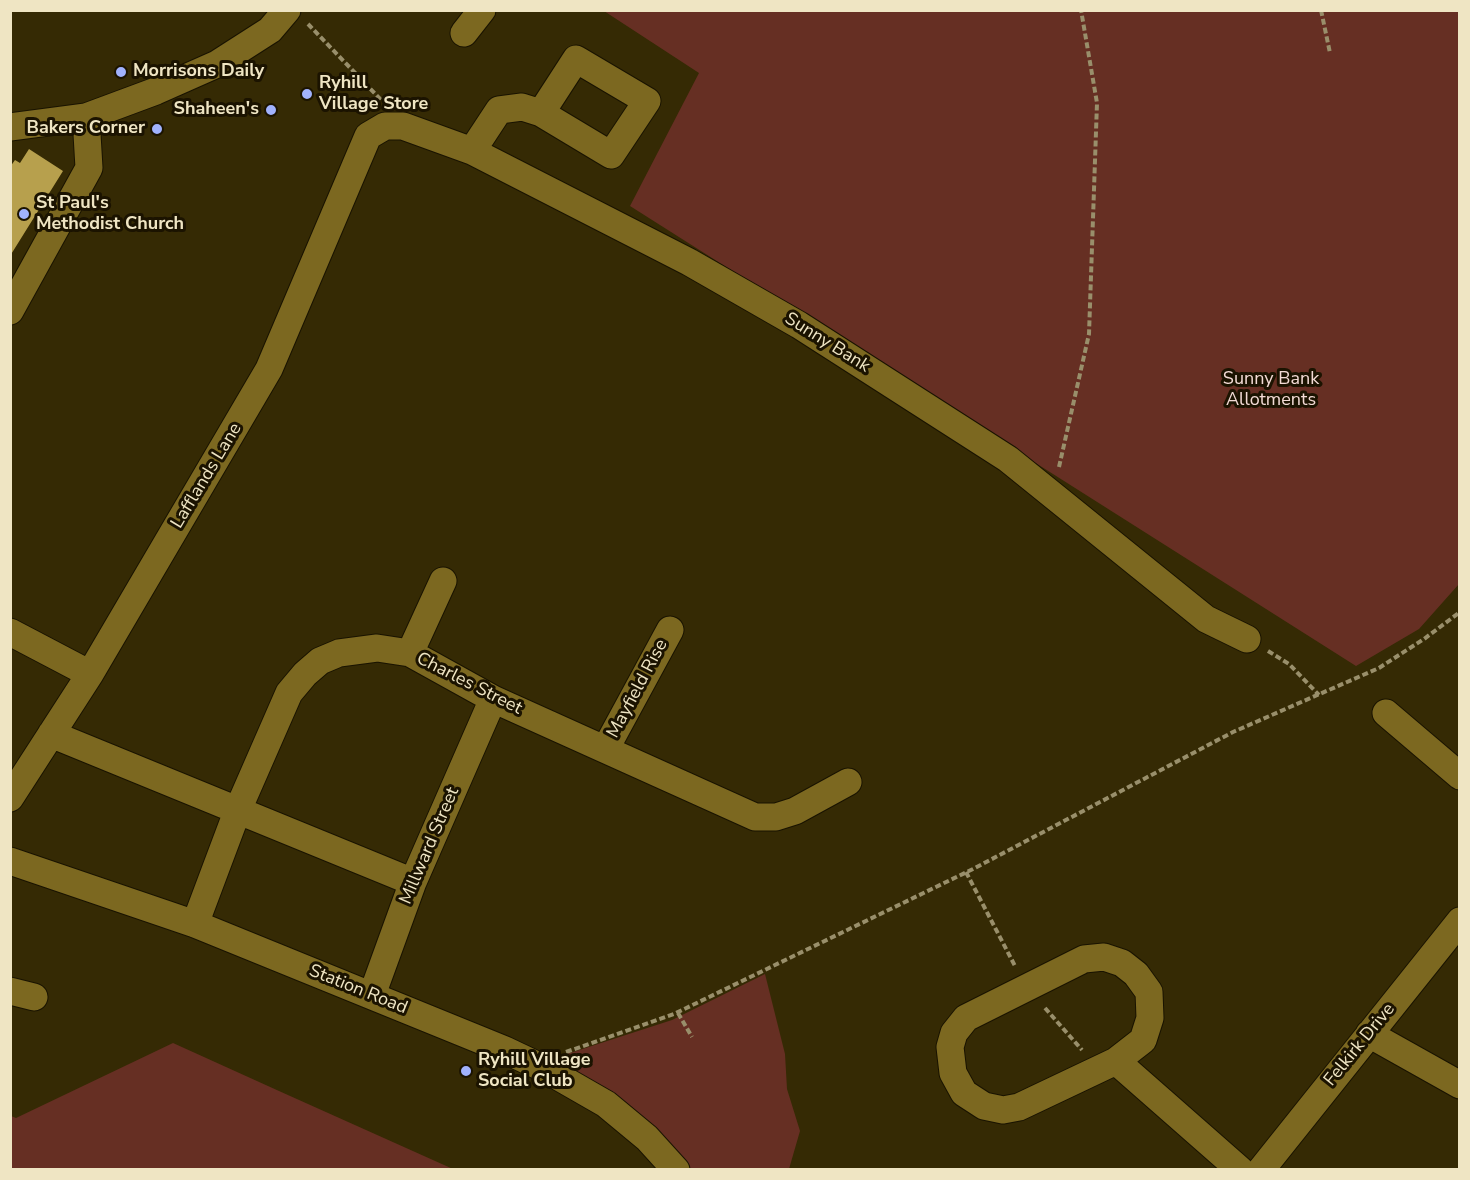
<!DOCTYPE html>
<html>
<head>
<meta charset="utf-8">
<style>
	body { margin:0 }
	#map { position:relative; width:1470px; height:1180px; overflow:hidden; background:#352a04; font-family:"Nunito Sans",sans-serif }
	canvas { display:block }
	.frame { position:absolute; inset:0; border:12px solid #efe5c3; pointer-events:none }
</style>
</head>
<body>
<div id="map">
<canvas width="1470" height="1180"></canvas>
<div class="frame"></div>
</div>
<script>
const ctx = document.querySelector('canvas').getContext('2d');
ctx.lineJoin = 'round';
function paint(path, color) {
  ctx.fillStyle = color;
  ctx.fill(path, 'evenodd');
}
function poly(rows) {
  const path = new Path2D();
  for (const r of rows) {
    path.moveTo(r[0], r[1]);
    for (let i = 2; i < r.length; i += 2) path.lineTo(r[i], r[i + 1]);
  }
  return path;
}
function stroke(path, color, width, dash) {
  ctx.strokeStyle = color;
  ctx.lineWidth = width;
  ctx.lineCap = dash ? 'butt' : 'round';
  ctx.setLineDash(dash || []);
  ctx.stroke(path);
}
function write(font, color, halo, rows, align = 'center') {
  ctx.font = font + ' "Nunito Sans",sans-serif';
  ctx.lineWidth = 6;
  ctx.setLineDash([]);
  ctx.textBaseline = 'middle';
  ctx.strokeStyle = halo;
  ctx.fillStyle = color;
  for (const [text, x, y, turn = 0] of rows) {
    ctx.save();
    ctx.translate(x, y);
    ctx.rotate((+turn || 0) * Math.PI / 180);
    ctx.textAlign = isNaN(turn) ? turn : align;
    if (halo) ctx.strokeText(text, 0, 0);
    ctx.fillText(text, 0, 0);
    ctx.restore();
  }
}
paint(poly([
	[604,11,1459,11,1459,584,1419,629,1356,666,630,206,699,73],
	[765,974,785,1054,787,1089,800,1131,789,1169,681,1169,551,1067,564,1055,672,1020],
	[173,1043,279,1091,453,1169,11,1169,11,1116,16,1118]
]), '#662f23');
paint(poly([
	[29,149,63,171,10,256,10,167,15,160,20,163]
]), '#b7a04d');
const minor = poly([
	[464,33,482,10],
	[10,127,86,117,156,91,217,64,270,30,287,10],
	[472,151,499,110,522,107,541,113,611,155,647,101,576,59,541,113],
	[10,311,89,168,86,117],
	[10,632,90,674],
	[410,653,443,581],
	[1386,713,1460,776],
	[51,734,413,882],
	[606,748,670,630],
	[10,798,90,674,269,369,368,136,385,126,403,126,472,151,689,262,799,325,1008,459,1206,619,1247,639],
	[10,861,195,924,505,1050,545,1069,606,1104,647,1138,676,1170],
	[195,924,237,812,289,693,305,674,320,661,339,653,377,648,410,653,493,699,755,817,776,817,795,811,848,782],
	[1104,957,1122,963,1136,974,1149,992,1150,1018,1143,1040,1116,1061,1019,1107,1003,1110,984,1106,964,1093,953,1073,950,1047,954,1033,966,1018,1084,959,1104,957],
	[10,991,34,997],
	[372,995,413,882,493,699],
	[1369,1034,1460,1085],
	[1116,1061,1240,1170],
	[1261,1170,1460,921]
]);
stroke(minor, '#191301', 29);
stroke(poly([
	[1321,10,1330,53],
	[308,24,382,101],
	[1059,467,1089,334,1097,103,1081,10],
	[1268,651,1289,664,1319,695],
	[966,872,1015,966],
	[1045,1008,1082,1050],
	[678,1013,692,1037],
	[566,1052,674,1014,973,869,1233,732,1379,668,1424,639,1460,612]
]), '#998f6b', 4, [6, 3]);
stroke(minor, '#7c6820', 27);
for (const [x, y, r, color] of [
	[121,72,6,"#a1b2fd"],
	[307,94,6,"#a1b2fd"],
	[271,110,6,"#a1b2fd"],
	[157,129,6,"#a1b2fd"],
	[24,214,6,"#a1b2fd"],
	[466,1071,6,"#a1b2fd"]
]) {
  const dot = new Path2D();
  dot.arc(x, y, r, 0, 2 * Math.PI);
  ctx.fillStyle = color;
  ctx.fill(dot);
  stroke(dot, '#1b1300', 2);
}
write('bold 18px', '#efe5c3', '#1b1300', [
	["Morrisons Daily",133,72],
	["Ryhill",319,84],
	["Village Store",319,105],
	["Shaheen's",259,110,"right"],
	["Bakers Corner",145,129,"right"],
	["St Paul's",36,204],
	["Methodist Church",36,225],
	["Ryhill Village",478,1061],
	["Social Club",478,1082]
], 'left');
write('18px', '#efe5c3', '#1b1300', [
	["Sunny Bank",827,343,32],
	["Lafflands Lane",207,476,-59],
	["Charles Street",469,684,27],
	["Mayfield Rise",638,689,-62],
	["Millward Street",430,846,-67],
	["Station Road",358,990,22],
	["Felkirk Drive",1360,1045,-51]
]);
write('18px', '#f3dbd5', '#1b1300', [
	["Sunny Bank",1271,380],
	["Allotments",1271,401]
]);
</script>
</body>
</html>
